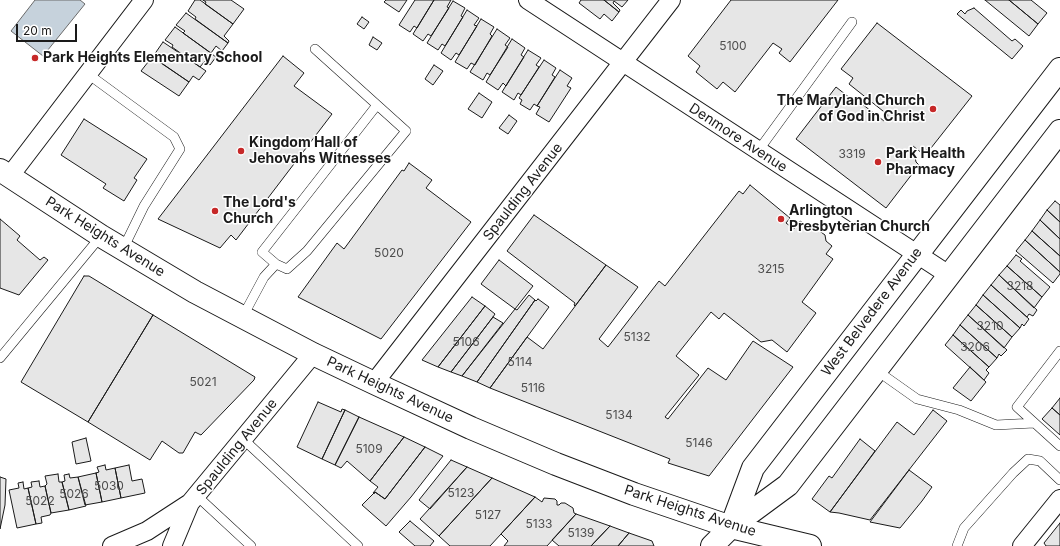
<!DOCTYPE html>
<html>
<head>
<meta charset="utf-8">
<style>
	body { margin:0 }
	#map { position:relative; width:1060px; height:546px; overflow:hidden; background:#fff; font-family:Inter,sans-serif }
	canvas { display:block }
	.scale { position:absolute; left:16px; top:24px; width:61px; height:18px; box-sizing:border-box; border:2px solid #1a1a1a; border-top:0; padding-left:5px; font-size:12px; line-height:14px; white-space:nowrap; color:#1a1a1a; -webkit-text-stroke:3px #fff; paint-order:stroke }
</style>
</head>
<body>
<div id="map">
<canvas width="1060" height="546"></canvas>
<div class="scale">20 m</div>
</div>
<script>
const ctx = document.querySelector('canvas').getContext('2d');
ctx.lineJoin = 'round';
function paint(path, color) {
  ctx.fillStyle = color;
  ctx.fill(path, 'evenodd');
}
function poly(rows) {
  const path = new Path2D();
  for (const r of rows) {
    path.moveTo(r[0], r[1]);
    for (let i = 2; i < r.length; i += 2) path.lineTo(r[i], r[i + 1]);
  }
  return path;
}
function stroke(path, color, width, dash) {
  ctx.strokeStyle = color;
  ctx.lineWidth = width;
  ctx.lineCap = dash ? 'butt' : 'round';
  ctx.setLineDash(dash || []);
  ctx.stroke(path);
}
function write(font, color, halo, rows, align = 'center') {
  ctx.font = font + ' Inter,sans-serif';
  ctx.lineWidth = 3;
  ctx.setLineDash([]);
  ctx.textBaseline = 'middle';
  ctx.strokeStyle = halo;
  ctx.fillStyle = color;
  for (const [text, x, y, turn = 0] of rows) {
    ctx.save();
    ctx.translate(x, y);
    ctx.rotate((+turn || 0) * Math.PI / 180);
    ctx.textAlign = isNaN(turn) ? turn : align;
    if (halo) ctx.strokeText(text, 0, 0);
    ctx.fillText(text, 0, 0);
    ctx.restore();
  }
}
const water = poly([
	[35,0,80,0,85,4,43,56,11,31,35,0]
]);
paint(water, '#c6d2dc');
stroke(water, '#6a6a6a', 1);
const building = poly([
	[195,0,200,0,233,24,224,36,229,41,228,43,195,19,196,17,188,11,195,0],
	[203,0,231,0,244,9,233,24,205,4,206,2,203,0],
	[386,0,407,0,399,12,384,2,386,0],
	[415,0,434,0,417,28,414,26,410,32,399,25,415,0],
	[434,0,451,0,447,7,449,8,431,36,428,34,423,41,413,34,434,0],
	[581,0,604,0,619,12,612,21,604,14,600,19,579,3,581,0],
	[604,0,628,0,622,7,614,1,613,3,620,10,619,12,604,0],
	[731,0,838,0,790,62,779,53,782,49,773,43,735,92,723,82,717,89,696,72,700,66,688,56,731,0],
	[985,0,1009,0,1038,24,1029,36,985,0],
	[1009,0,1031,0,1047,13,1038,24,1009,0],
	[453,1,465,8,461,16,463,17,445,46,442,44,438,50,427,43,453,1],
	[974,8,1012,41,1015,39,1023,46,1012,59,957,14,961,10,965,14,967,11,974,8],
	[467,10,479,18,474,25,477,26,459,55,456,53,451,60,441,53,467,10],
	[186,13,228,43,222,51,216,46,211,53,183,33,185,31,176,25,186,13],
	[362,17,369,22,364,29,357,24,362,17],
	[481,19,494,27,490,34,492,36,475,65,471,63,467,69,455,62,481,19],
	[877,23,972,96,931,148,929,147,923,154,913,146,908,152,915,157,916,162,919,165,886,208,796,139,836,87,860,106,862,104,884,121,888,115,849,84,853,78,841,69,877,23],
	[175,27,216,57,210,65,205,61,200,67,172,47,173,45,165,40,175,27],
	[497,29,510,38,505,45,508,47,490,75,487,73,483,80,470,72,497,29],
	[373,37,382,43,377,50,369,45,373,37],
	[512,39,525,48,521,55,524,57,506,86,503,83,498,90,486,82,512,39],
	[163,42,206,71,199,80,193,76,189,82,160,62,161,60,154,55,163,42],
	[528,50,541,58,536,65,539,67,521,95,518,93,514,100,502,92,528,50],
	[283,56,304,73,294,86,332,114,236,240,231,235,220,248,158,219,283,56],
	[152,57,189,82,179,96,141,71,152,57],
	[544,60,556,68,552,75,555,77,537,106,534,104,530,110,520,104,522,100,519,98,544,60],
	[434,65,443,71,433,85,425,79,434,65],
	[560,70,572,78,567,86,571,88,549,122,536,114,540,107,537,106,560,70],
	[479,93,492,102,482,118,468,109,479,93],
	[509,115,517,121,508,134,499,128,509,115],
	[84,119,147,159,134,178,137,180,124,201,103,188,106,184,61,155,84,119],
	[409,163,432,180,426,188,471,222,381,339,298,297,337,243,344,249,402,170,404,171,409,163],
	[750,185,790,218,786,223,794,229,800,221,806,225,811,225,825,235,826,241,832,246,826,254,833,259,802,302,816,313,787,352,772,340,761,342,724,313,719,319,711,312,676,356,699,375,665,417,668,419,708,368,726,380,753,341,793,367,709,476,668,463,670,459,490,388,527,337,543,349,606,265,638,287,599,339,608,347,659,281,665,286,739,191,743,194,750,185],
	[1055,201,1060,205,1060,222,1047,210,1055,201],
	[1047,210,1060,222,1060,239,1040,220,1047,210],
	[534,215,606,265,575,306,574,305,575,303,507,251,534,215],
	[0,219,20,236,17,240,40,260,44,257,48,260,19,295,0,288,0,219],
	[1040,220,1060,239,1060,256,1032,231,1040,220],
	[1032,231,1060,256,1060,272,1025,240,1032,231],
	[1025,240,1060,272,1060,274,1053,283,1016,251,1025,240],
	[1016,255,1022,259,1020,261,1050,287,1042,297,1007,266,1016,255],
	[499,260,533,286,515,309,517,310,529,295,535,300,477,382,462,376,515,309,481,284,499,260],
	[1007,266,1042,297,1034,308,999,275,1007,266],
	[999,275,1037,310,1033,316,1029,314,1027,317,991,285,999,275],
	[84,276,89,276,153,315,88,422,21,382,84,276],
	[991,285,1029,319,1024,326,1022,324,1020,328,983,295,991,285],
	[983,295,1020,328,1012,337,976,305,983,295],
	[472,297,485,306,438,367,422,360,472,297],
	[538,299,549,307,490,388,477,382,535,300,536,301,538,299],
	[976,305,1012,337,1004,348,968,315,976,305],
	[485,306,495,314,493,317,451,372,438,367,485,306],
	[153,315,255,377,254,380,201,435,195,432,183,453,179,453,162,441,150,460,88,422,153,315],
	[968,315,1007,350,1001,356,999,354,997,358,960,325,968,315],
	[493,317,503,323,462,376,451,372,493,317],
	[960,325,997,358,989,367,953,335,960,325],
	[953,335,989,367,986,370,989,373,984,380,945,345,953,335],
	[970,367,986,382,971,401,953,388,970,367],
	[1060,398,1060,415,1052,408,1060,398],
	[318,402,341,412,342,409,345,410,322,459,297,447,318,402],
	[1052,408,1060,415,1060,435,1042,419,1052,408],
	[345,410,359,417,335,465,322,459,345,410],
	[933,410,947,421,870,520,839,513,830,512,897,422,914,435,933,410],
	[359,417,404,437,370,481,347,461,341,468,335,465,359,417],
	[404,437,425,447,385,499,375,492,374,494,373,493,378,487,370,481,404,437],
	[86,438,91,461,76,464,72,442,86,438],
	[860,439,875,451,830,512,812,499,829,476,832,478,860,439],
	[425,447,443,456,411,497,386,526,362,505,375,492,385,499,425,447],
	[451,460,467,467,430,509,419,500,451,460],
	[105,465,106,470,115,468,121,498,102,502,96,473,99,472,97,467,105,465],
	[129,465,132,481,142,479,145,493,121,498,115,468,129,465],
	[467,467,492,478,439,536,420,519,467,467],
	[909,470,932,487,922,501,900,528,870,522,909,470],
	[96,473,102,502,85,505,78,477,96,473],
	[58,474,59,482,62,482,69,510,51,513,45,486,47,484,45,476,58,474],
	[69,474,70,478,78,477,86,506,69,510,62,482,65,481,64,475,69,474],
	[0,477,6,479,5,505,0,529,0,477],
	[492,478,535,497,490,546,450,546,439,536,492,478],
	[39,481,40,487,45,486,51,513,50,515,41,517,42,523,36,524,28,488,32,487,31,482,39,481],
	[23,482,24,489,28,488,36,524,17,528,9,490,19,488,18,483,23,482],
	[535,497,542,502,544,498,555,499,557,501,557,505,559,505,561,503,565,503,573,508,574,513,576,514,547,546,504,546,508,541,501,534,535,497],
	[576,514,610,526,591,546,559,546,552,540,576,514],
	[410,521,434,541,430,546,415,546,399,532,410,521],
	[1060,523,1060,546,1046,546,1044,543,1060,523],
	[610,526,629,533,618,546,591,546,610,526],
	[629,533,652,541,654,546,618,546,629,533]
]);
paint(building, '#e6e6e6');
stroke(building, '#1a1a1a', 1);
const lane = poly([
	[88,74,174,137,180,149,144,206,123,249],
	[758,151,852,22],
	[276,264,262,252,377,105],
	[242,318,264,277,276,264,287,269,307,251,406,131,315,49],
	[1060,351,1017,407,1060,446],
	[0,358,101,236],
	[876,370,917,399,959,410,996,425,1034,423],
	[243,439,358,546],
	[197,496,251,546],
	[957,546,964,528,1013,473,1028,459,1040,461,1060,480]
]);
const street = poly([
	[528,0,949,275],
	[9,177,144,0],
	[374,383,671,0],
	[112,546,147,531,190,503],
	[172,546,190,503,313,354],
	[1022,546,1060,499]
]);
const secondary = poly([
	[0,170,101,236,195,292,313,354,374,383,471,428,556,464,634,494,731,527,810,546],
	[731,527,753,468,1060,69],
	[712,546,731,527,788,485,1060,131]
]);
stroke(lane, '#1a1a1a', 10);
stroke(street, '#1a1a1a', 20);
stroke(secondary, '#1a1a1a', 24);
stroke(lane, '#fff', 9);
stroke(street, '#fff', 18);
stroke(secondary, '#fff', 22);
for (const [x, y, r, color] of [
	[35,58,4,"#c62828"],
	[933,109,4,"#c62828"],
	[241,151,4,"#c62828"],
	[878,162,4,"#c62828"],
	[215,211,4,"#c62828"],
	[781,219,4,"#c62828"]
]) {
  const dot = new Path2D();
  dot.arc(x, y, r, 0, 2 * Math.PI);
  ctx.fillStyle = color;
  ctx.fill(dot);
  stroke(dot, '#fff', 1.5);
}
write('12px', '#4d4d4d', null, [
	["5100",733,46],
	["3319",852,154],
	["5020",389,253],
	["3215",771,269],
	["3218",1020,286],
	["3210",990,326],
	["5132",637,337],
	["5106",466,342],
	["3206",975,347],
	["5114",520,362],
	["5021",203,382],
	["5116",533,388],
	["5134",619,415],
	["5146",699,443],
	["5109",369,449],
	["5030",109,486],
	["5123",461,493],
	["5026",74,494],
	["5022",40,501],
	["5127",488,515],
	["5133",539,524],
	["5139",581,533]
]);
write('bold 14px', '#1a1a1a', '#fff', [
	["Park Heights Elementary School",43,58],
	["The Maryland Church",925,101,"right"],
	["of God in Christ",925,117,"right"],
	["Kingdom Hall of",249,143],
	["Jehovahs Witnesses",249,159],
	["Park Health",886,154],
	["Pharmacy",886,170],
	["The Lord's",223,203],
	["Church",223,219],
	["Arlington",789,211],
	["Presbyterian Church",789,227]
], 'left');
write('14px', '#1a1a1a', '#fff', [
	["Denmore Avenue",738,138,33],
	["Spaulding Avenue",523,192,-52],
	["Park Heights Avenue",105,237,32],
	["West Belvedere Avenue",872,312,-53],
	["Park Heights Avenue",390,390,25],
	["Spaulding Avenue",237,447,-51],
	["Park Heights Avenue",690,511,18]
]);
</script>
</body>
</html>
